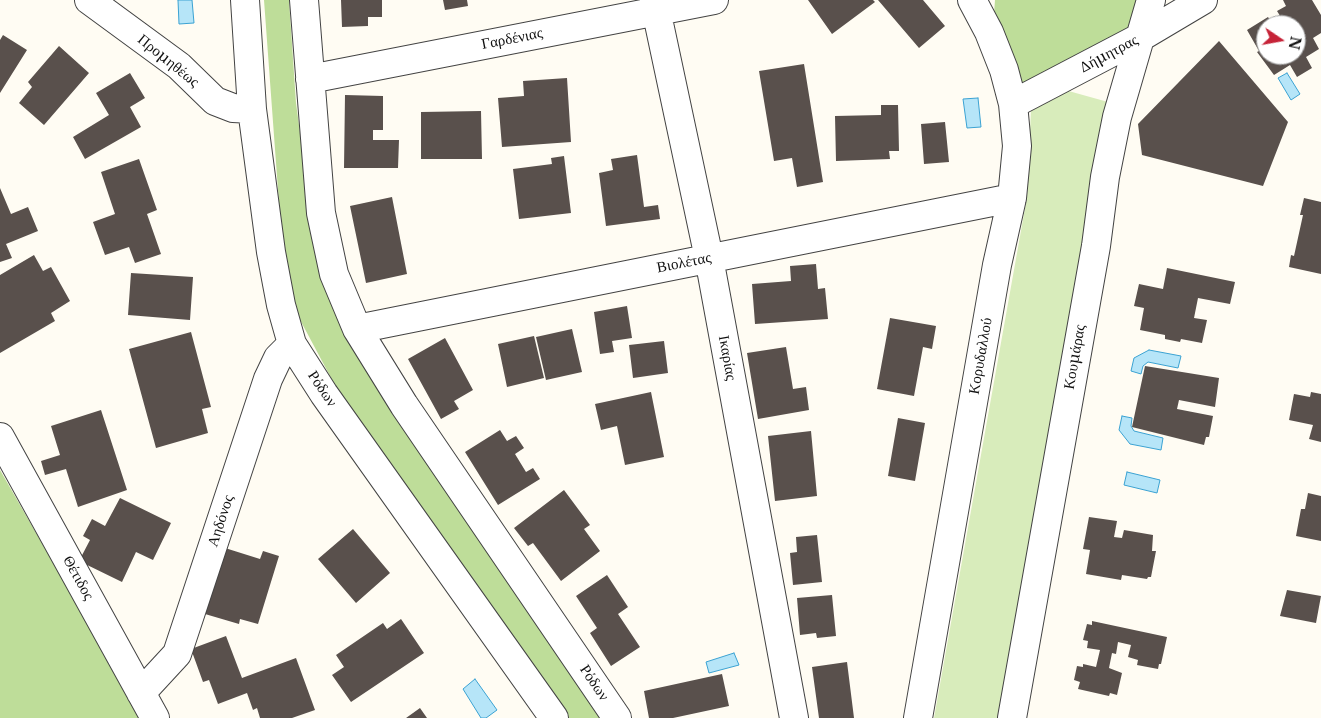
<!DOCTYPE html>
<html>
<head>
<meta charset="utf-8">
<style>
	body { margin:0 }
	#map { position:relative; width:1321px; height:718px; overflow:hidden; background:#fffcf3; font-family:"Libre Baskerville",serif }
	canvas { display:block }
	.north { position:absolute; left:1256px; top:15px; width:50px; height:50px; box-sizing:border-box; background:#fff; border:1px solid #9f9f9f; border-radius:50%; rotate:102deg; font-size:14px; font-weight:700; line-height:20px; text-align:center; color:#101010 }
	.north::after { content:''; display:block; margin:auto; width:18px; height:22px; background:#c62338; clip-path:polygon(50% 0,100% 100%,50% 72%,0 100%) }
</style>
</head>
<body>
<div id="map">
<canvas width="1321" height="718"></canvas>
<div class="north">N</div>
</div>
<script>
const ctx = document.querySelector('canvas').getContext('2d');
ctx.lineJoin = 'round';
function paint(path, color) {
  ctx.fillStyle = color;
  ctx.fill(path, 'evenodd');
}
function poly(rows) {
  const path = new Path2D();
  for (const r of rows) {
    path.moveTo(r[0], r[1]);
    for (let i = 2; i < r.length; i += 2) path.lineTo(r[i], r[i + 1]);
  }
  return path;
}
function stroke(path, color, width, dash) {
  ctx.strokeStyle = color;
  ctx.lineWidth = width;
  ctx.lineCap = dash ? 'butt' : 'round';
  ctx.setLineDash(dash || []);
  ctx.stroke(path);
}
function write(font, color, halo, rows, align = 'center') {
  ctx.font = font + ' "Libre Baskerville",serif';
  ctx.lineWidth = 5;
  ctx.setLineDash([]);
  ctx.textBaseline = 'middle';
  ctx.strokeStyle = halo;
  ctx.fillStyle = color;
  for (const [text, x, y, turn = 0] of rows) {
    ctx.save();
    ctx.translate(x, y);
    ctx.rotate((+turn || 0) * Math.PI / 180);
    ctx.textAlign = isNaN(turn) ? turn : align;
    if (halo) ctx.strokeText(text, 0, 0);
    ctx.fillText(text, 0, 0);
    ctx.restore();
  }
}
paint(poly([
	[1065,90,1108,102,998,718,934,718,1027,197,1031,110]
]), '#d8ecbb');
paint(poly([
	[264,0,289,0,296,103,315,243,604,718,564,718,338,391,298,316,282,244],
	[995,0,1141,0,1130,35,1024,86,1018,81,994,14],
	[0,470,142,718,0,718]
]), '#bedd99');
const water = poly([
	[178,0,192,0,194,23,179,24,178,0],
	[1287,73,1300,94,1291,100,1278,78,1287,73],
	[978,98,981,127,967,128,963,99,978,98],
	[1149,350,1181,356,1178,368,1148,362,1143,366,1141,374,1131,371,1134,358,1149,350],
	[1122,416,1132,418,1131,426,1134,431,1163,438,1161,450,1130,444,1119,430,1122,416],
	[1127,472,1160,480,1157,493,1124,485,1127,472],
	[734,653,739,665,709,673,706,662,734,653],
	[475,679,497,710,486,718,481,718,463,689,475,679]
]);
paint(water, '#b6e5f8');
stroke(water, '#3ba2d2', 1);
paint(poly([
	[341,0,382,0,382,17,368,17,368,26,342,27],
	[443,0,467,0,468,6,445,10],
	[808,0,873,0,875,2,832,34],
	[878,0,923,0,945,26,919,48],
	[1283,0,1312,0,1321,15,1321,33,1313,38,1319,49,1306,57,1312,68,1297,77,1290,65,1274,75,1257,52,1259,51,1247,30,1268,17,1273,25,1282,19,1277,11,1286,6],
	[1266,25,1296,25,1296,55,1266,55],
	[3,35,27,50,0,93,0,40],
	[1219,41,1288,122,1263,186,1142,155,1138,124],
	[59,46,89,73,44,125,19,103,32,87,28,82],
	[804,64,823,182,797,187,792,158,774,161,759,71],
	[130,73,145,98,130,107,141,127,85,159,73,137,109,115,96,93],
	[567,78,571,142,502,147,498,98,524,96,523,81],
	[345,95,383,96,383,130,373,130,373,140,399,140,398,168,344,168],
	[881,105,898,105,899,151,889,151,890,159,836,161,835,116,881,115],
	[481,111,482,159,421,159,421,112],
	[945,122,949,162,924,164,921,124],
	[637,155,644,207,658,205,660,219,606,226,599,173,613,170,611,159],
	[564,156,571,213,519,219,513,169,552,164,551,158],
	[139,159,157,210,147,214,161,254,135,263,129,247,105,255,93,222,115,214,101,172],
	[0,188,11,214,28,207,38,231,6,244,12,258,0,262],
	[392,197,407,274,366,283,350,206],
	[1304,198,1321,202,1321,274,1289,267,1291,255,1294,256,1303,215,1300,215],
	[34,255,43,271,51,267,70,301,51,313,55,321,0,353,0,275],
	[816,264,818,289,825,288,828,319,755,324,752,284,791,281,790,266],
	[1167,268,1235,282,1230,304,1198,298,1194,318,1207,320,1202,343,1181,339,1180,342,1165,339,1165,335,1140,330,1144,308,1134,306,1139,284,1163,289],
	[131,273,193,277,190,320,128,315],
	[627,306,632,338,612,341,614,352,600,354,594,312],
	[890,318,936,326,932,349,923,347,914,396,877,389],
	[572,329,582,372,546,380,536,337],
	[191,332,211,407,202,409,208,433,156,448,129,349],
	[534,336,544,378,507,387,498,344],
	[445,338,473,390,454,401,459,409,441,419,408,359],
	[664,341,668,373,633,378,629,345],
	[786,347,793,389,806,387,809,410,758,419,747,353],
	[1145,366,1219,378,1215,407,1179,400,1177,409,1213,416,1209,437,1206,437,1204,445,1132,427],
	[651,392,664,457,625,465,617,426,601,430,595,404],
	[1311,392,1321,394,1321,442,1309,439,1313,425,1289,420,1294,394,1310,397],
	[101,410,127,490,78,507,66,469,45,475,41,461,60,455,51,426],
	[898,418,925,423,915,481,888,476],
	[500,430,507,441,516,436,524,448,515,454,526,472,533,468,540,479,498,505,465,452],
	[811,431,817,496,775,501,768,436],
	[564,490,590,525,584,529,600,551,561,581,533,543,528,546,514,528],
	[1308,493,1321,496,1321,541,1296,536,1301,509,1305,509],
	[120,498,171,523,153,560,136,552,122,582,79,561,90,540,83,536,92,519,105,526],
	[1089,517,1117,521,1114,537,1122,538,1124,530,1153,535,1152,551,1156,551,1151,577,1148,577,1147,579,1122,575,1121,580,1086,574,1090,550,1083,549],
	[353,529,390,573,356,603,318,559],
	[817,535,822,582,793,585,790,553,797,552,796,537],
	[225,548,260,559,263,551,279,556,258,624,240,619,239,624,205,614],
	[607,575,628,607,618,614,640,647,611,666,590,633,597,628,576,596],
	[1287,590,1321,596,1316,623,1280,616],
	[832,595,836,636,817,638,816,633,800,635,797,598],
	[401,619,424,653,351,702,332,675,344,667,336,655,383,623,387,629],
	[1092,621,1167,637,1161,664,1159,664,1158,669,1137,665,1138,660,1128,657,1131,645,1118,642,1116,654,1112,653,1109,668,1122,673,1117,695,1110,693,1109,696,1078,689,1080,682,1074,680,1077,666,1083,667,1083,664,1096,667,1100,650,1087,648,1088,641,1083,640,1087,624,1092,625],
	[226,636,242,678,296,658,315,710,292,718,260,718,257,708,253,710,247,693,218,704,209,680,203,682,191,649],
	[847,662,854,718,819,718,812,667],
	[722,674,729,706,673,718,649,718,644,691],
	[420,708,427,718,406,718]
]), '#59504c');
const minor = poly([
	[89,0,179,66,215,101,233,108,252,109],
	[245,0,252,109,271,252,281,305,292,344,324,394,554,718],
	[304,0,321,213,334,274,357,329,404,405,617,718],
	[654,0,709,258,794,718],
	[310,79,714,0],
	[1013,104,1139,38,1203,0],
	[357,329,1012,198],
	[0,437,155,718],
	[141,693,177,654,268,379,278,358,292,344],
	[918,718,997,265,1012,198,1017,146,1013,104,1004,70,989,32,972,0],
	[1012,718,1096,246,1105,177,1117,117,1151,0]
]);
stroke(minor, '#434343', 30);
stroke(minor, '#fff', 28);
write('15px', '#101010', '#fff', [
	["Γαρδένιας",512,39,-11],
	["Δήμητρας",1109,54,-28],
	["Προμηθέως",168,61,39],
	["Βιολέτας",684,263,-11],
	["Κορυδαλλού",981,356,-80],
	["Κουμάρας",1075,357,-80],
	["Ικαρίας",727,358,80],
	["Ρόδων",322,389,56],
	["Αηδόνος",221,521,-72],
	["Θέτιδος",78,578,61],
	["Ρόδων",594,683,56]
]);
</script>
</body>
</html>
